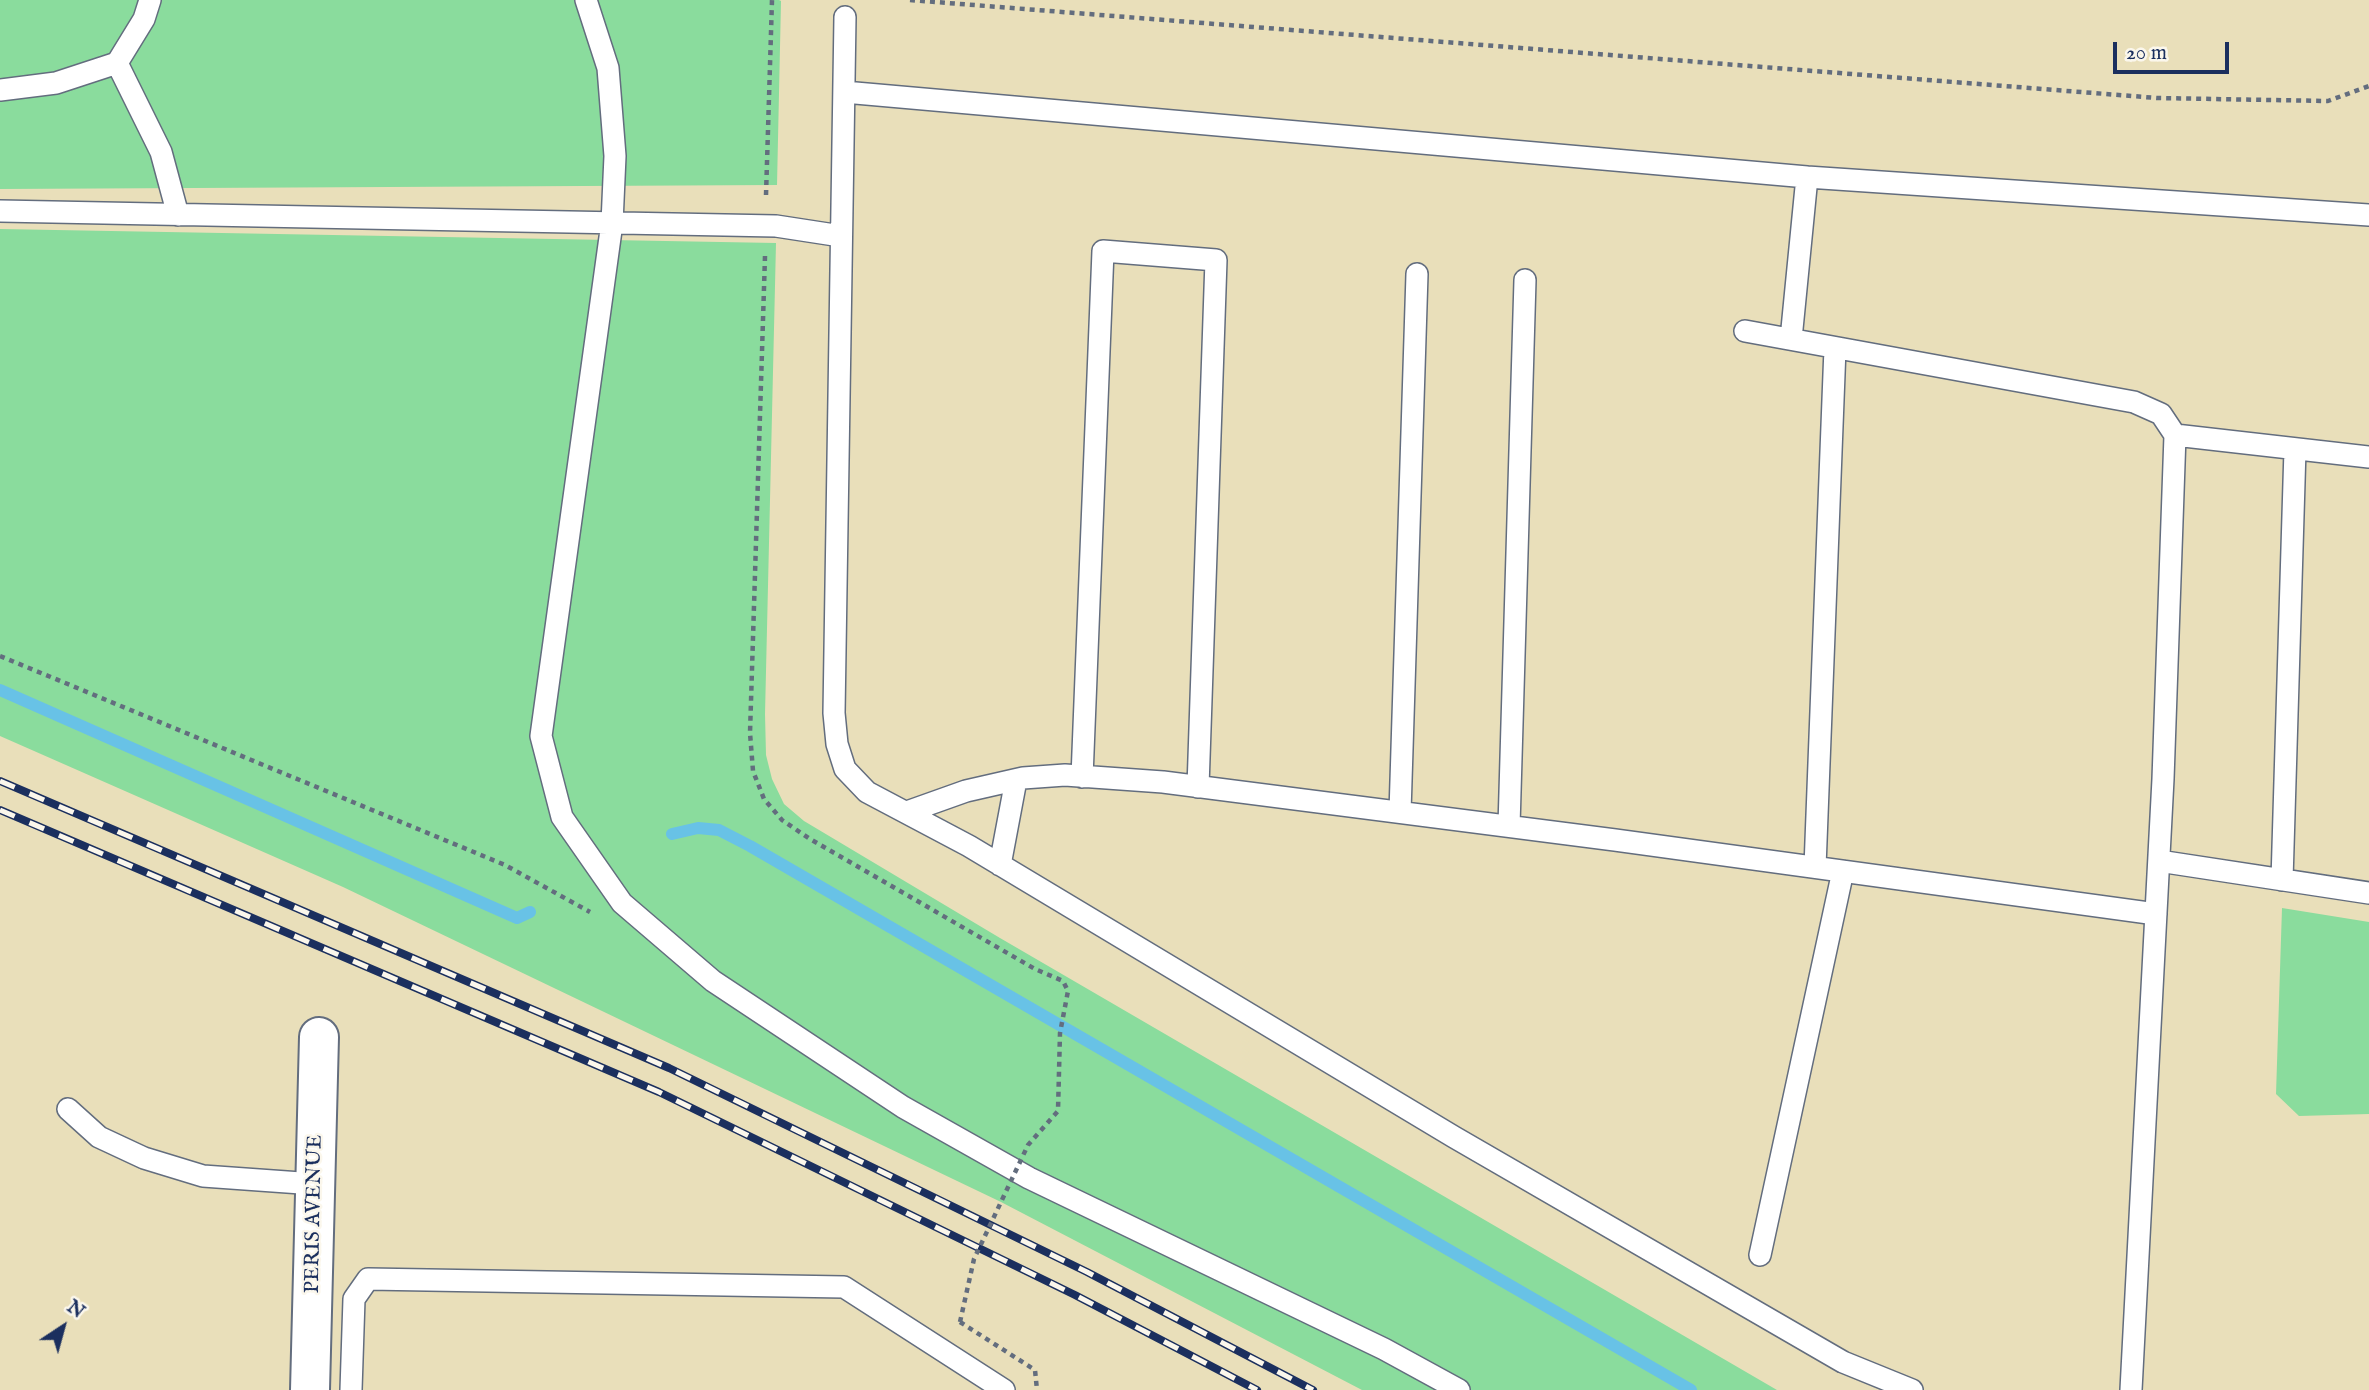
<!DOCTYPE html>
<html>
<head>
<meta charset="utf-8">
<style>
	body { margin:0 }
	#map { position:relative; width:2369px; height:1390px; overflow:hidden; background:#e9dfba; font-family:"IM FELL English",serif }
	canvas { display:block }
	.north { position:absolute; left:28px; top:1292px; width:70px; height:70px; -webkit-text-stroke:5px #fbf7ec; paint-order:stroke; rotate:36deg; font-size:19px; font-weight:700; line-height:28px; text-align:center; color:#1b2f5e }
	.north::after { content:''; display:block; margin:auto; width:24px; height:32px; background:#1b2f5e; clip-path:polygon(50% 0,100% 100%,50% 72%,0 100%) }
	.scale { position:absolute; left:2113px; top:42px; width:116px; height:32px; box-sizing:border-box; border:4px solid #1b2f5e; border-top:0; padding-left:9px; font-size:21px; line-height:24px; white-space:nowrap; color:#1b2f5e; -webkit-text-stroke:5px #fbf7ec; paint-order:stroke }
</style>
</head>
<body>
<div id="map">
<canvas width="2369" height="1390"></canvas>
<div class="north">N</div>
<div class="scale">20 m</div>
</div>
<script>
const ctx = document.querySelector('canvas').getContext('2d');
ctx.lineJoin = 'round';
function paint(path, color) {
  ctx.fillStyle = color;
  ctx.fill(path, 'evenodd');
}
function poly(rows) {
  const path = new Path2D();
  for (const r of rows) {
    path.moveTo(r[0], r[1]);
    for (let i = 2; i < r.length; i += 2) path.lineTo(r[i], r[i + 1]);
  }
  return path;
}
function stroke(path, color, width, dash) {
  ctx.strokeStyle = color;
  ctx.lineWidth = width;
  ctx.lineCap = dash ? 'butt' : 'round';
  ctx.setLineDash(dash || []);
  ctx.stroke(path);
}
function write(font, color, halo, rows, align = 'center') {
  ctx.font = font + ' "IM FELL English",serif';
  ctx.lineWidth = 5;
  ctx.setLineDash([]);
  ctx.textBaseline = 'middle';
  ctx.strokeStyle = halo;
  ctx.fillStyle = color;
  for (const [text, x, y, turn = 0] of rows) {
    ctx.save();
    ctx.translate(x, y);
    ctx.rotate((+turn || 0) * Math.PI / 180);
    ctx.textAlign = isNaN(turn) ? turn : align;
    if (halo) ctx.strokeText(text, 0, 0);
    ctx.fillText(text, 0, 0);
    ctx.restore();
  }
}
paint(poly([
	[0,0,779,0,781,1,777,185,0,189],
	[0,229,776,243,765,714,766,755,772,779,784,804,804,821,1000,938,1777,1390,1362,1390,1001,1202,343,887,0,736],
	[2282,908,2369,922,2369,1114,2299,1116,2276,1094]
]), '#8adc9d');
stroke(poly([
	[0,690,517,918,530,912],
	[672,834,698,828,719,830,750,846,1691,1390]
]), '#68c2e6', 12);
const service = poly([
	[586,0,608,68,615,156,612,223,541,736,562,817,622,903,713,981,903,1107,1029,1178,1384,1349,1459,1390],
	[845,17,834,713,837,744,845,769,867,792,969,846,1454,1137,1843,1362,1912,1390],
	[117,63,161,152,178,215],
	[0,90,56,83,117,63,144,19,150,0],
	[844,92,1807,177],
	[0,211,776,226,841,236],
	[1745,331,2134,402,2161,414,2175,435,2163,779,2131,1390],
	[1791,339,1807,177,2369,215],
	[2175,435,2369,457],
	[1082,777,1103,251,1216,260,1198,787],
	[907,812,966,791,1023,778,1065,775,1163,782,1615,840,2156,914],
	[1400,812,1417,274],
	[1509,826,1525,280],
	[2159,861,2369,893],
	[1000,865,1016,780],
	[1815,867,1835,348],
	[2282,880,2295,449],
	[68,1109,99,1137,144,1158,203,1176,315,1184],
	[1760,1255,1843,871],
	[351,1390,354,1299,368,1279,844,1287,1004,1390]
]);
const minor = poly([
	[310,1390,319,1037]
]);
stroke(service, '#636d7e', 24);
stroke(minor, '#636d7e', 42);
stroke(poly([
	[910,0,2157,98,2328,101,2369,86],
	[766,195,772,0],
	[765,256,750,733,753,771,764,799,782,820,810,839,1035,969,1063,981,1068,991,1060,1033,1058,1111],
	[0,656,505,865,590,912],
	[960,1322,1035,1370,1037,1390]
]), '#636d7e', 4.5, [5, 5]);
stroke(service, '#fff', 21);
stroke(minor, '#fff', 38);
const rail = poly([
	[0,781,669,1068,1087,1272,1313,1390],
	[0,810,659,1092,1075,1295,1257,1390]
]);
stroke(rail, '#1b2f5e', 8);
stroke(rail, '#fbf7ec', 5, [16]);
stroke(poly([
	[960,1322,974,1259,1028,1145,1058,1111]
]), '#636d7e', 4.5, [5, 5]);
write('21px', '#1b2f5e', '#fbf7ec', [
	["PERIS AVENUE",315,1214,-89]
]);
</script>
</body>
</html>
